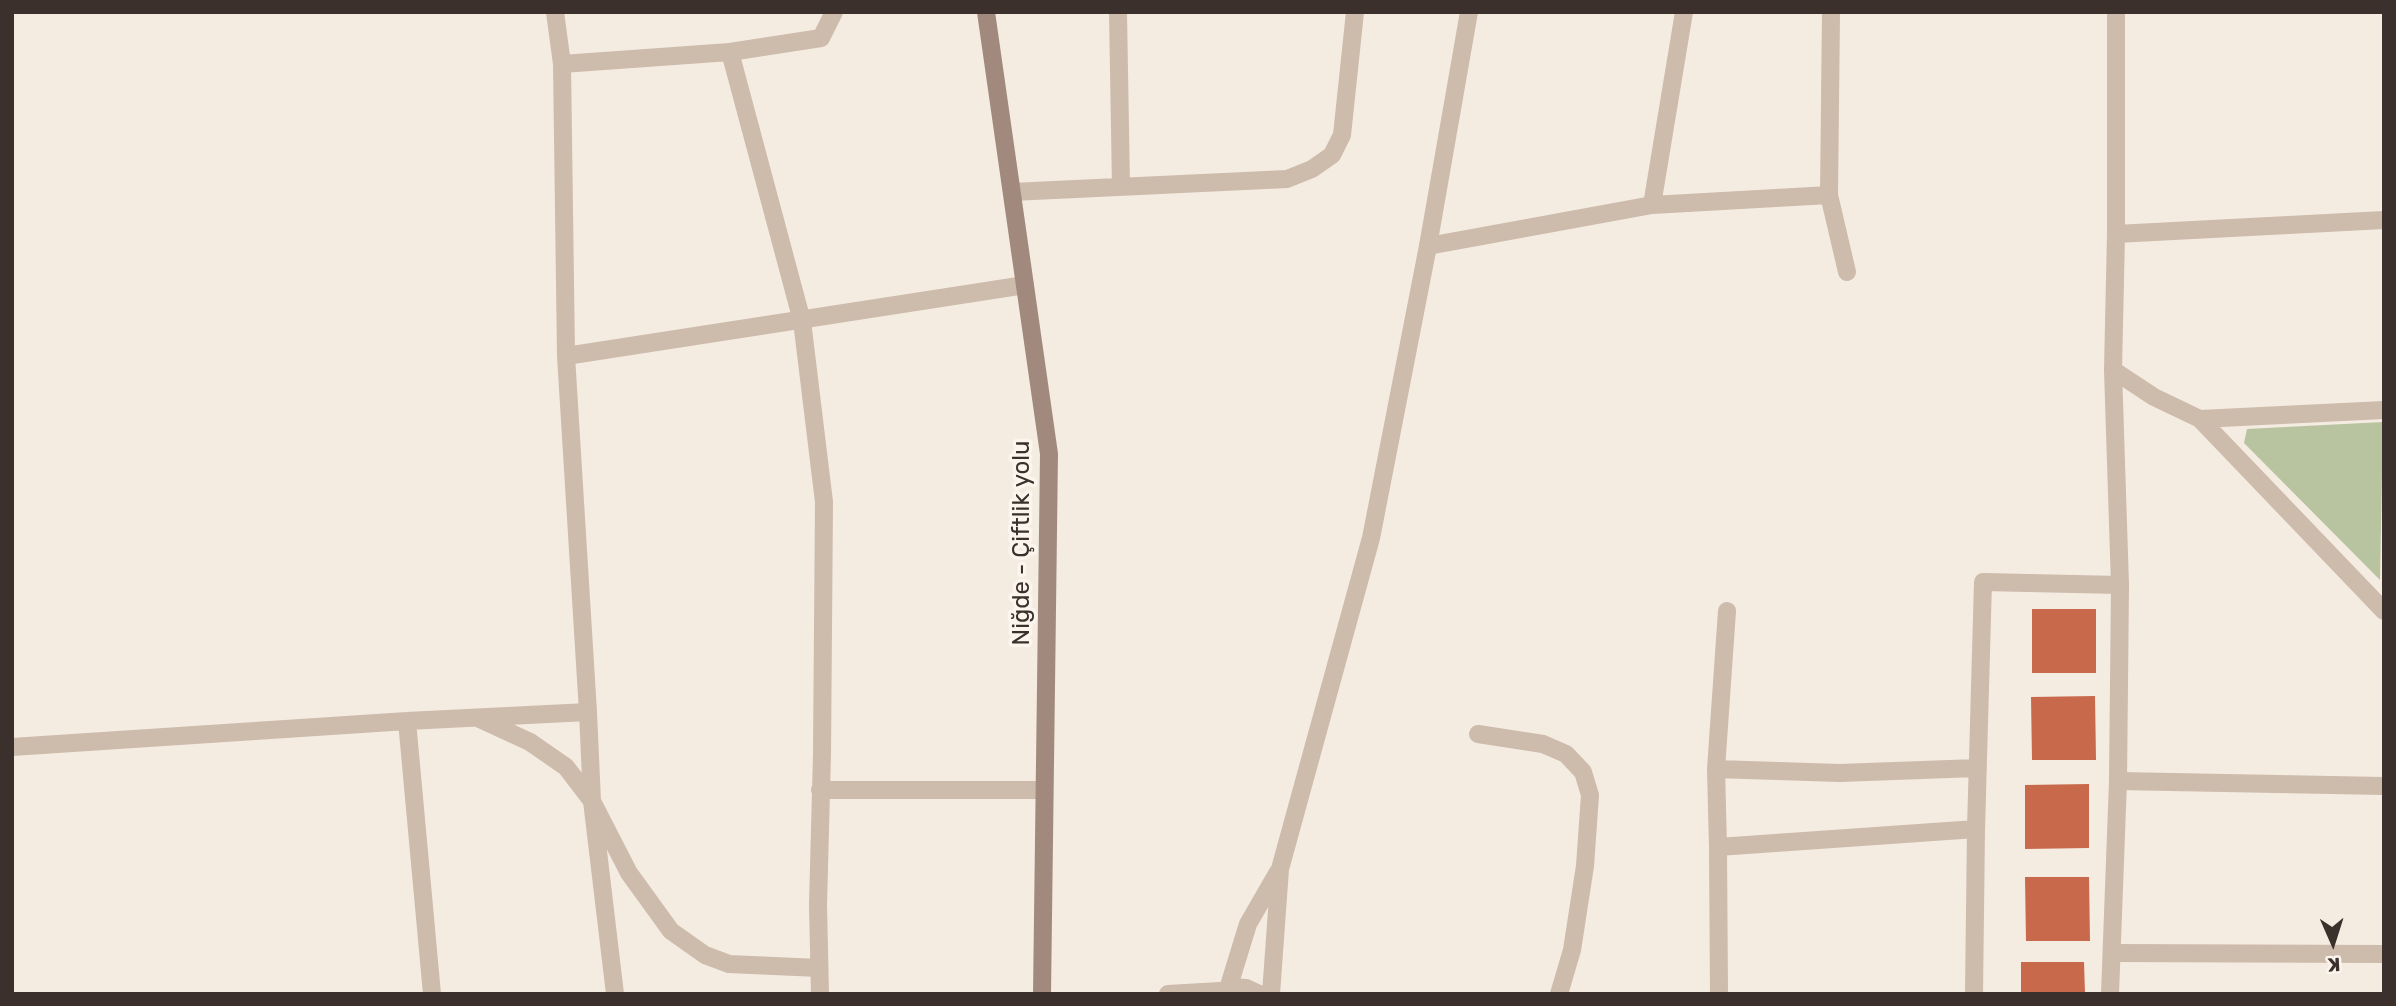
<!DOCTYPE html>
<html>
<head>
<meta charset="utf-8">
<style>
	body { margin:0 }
	#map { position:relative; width:2396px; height:1006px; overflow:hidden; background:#f4ebe1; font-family:Rubik,sans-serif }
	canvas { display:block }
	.frame { position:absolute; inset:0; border:14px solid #3b302b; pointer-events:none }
	.north { position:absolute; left:2298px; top:908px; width:70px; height:70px; -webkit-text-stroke:5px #fbf5ee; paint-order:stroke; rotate:177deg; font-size:19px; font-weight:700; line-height:28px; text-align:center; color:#3b302b }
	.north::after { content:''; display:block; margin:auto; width:24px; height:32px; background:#3b302b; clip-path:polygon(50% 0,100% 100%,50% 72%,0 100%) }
</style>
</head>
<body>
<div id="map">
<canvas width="2396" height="1006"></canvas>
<div class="frame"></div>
<div class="north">K</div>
</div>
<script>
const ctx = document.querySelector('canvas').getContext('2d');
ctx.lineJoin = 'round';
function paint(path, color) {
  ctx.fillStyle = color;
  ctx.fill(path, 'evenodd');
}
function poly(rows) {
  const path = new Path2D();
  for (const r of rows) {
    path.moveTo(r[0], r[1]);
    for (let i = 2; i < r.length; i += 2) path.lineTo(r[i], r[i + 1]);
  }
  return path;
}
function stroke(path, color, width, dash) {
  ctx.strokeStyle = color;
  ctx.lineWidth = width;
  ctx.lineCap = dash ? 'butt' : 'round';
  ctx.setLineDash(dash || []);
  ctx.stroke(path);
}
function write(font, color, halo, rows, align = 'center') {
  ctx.font = font + ' Rubik,sans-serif';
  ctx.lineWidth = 7;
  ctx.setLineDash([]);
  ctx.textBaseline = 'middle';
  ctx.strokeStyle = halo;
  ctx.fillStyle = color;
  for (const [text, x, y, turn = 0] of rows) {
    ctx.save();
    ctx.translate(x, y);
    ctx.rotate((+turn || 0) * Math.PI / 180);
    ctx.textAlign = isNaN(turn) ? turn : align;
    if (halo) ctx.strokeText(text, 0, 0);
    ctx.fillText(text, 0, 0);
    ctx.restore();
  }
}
paint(poly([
	[2383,422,2380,580,2244,443,2247,429]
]), '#b8c4a0');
paint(poly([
	[2032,609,2096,609,2096,673,2032,673],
	[2095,696,2096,760,2032,760,2031,697],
	[2089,784,2089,848,2025,849,2025,785],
	[2025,877,2089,877,2090,941,2026,941],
	[2021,962,2084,962,2085,994,2021,994]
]), '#c8694b');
stroke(poly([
	[555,12,562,64,566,356,588,712,592,801,615,994],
	[1118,12,1121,187],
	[730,52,802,321,824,502,822,754,818,905,820,994],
	[562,64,730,52,821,38,834,12],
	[1012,192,1287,179,1312,169,1332,155,1342,135,1355,12],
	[1829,195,1831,12],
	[1652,205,1684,12],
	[2116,234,2384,220],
	[1428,246,1652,205,1829,195,1847,272],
	[566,356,1025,285],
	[2113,370,2154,397,2200,419,2384,611],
	[2200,419,2384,410],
	[480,719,530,742,566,767,592,801,629,873,671,931,705,955,729,964,819,968],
	[407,721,432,994],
	[1478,734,1543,744,1566,754,1583,772,1590,795,1585,866,1572,950,1559,994],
	[12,747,407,721,588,712],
	[1716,769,1840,773,1977,768],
	[2118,781,2384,786],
	[820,790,1044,790],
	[1976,829,1983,582,2120,585],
	[1718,847,1716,769,1727,611],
	[2112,953,2384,954],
	[1168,994,1220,991],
	[1719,994,1718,847,1976,829,1974,994]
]), '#cdbbac', 18);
stroke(poly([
	[1228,989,1248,924,1278,872],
	[1216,994,1233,987,1246,988,1259,994],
	[1271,994,1280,869,1371,538,1428,246,1469,12],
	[2110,994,2118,781,2120,585,2113,370,2116,234,2116,12]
]), '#cdbbac', 18);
stroke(poly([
	[986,12,1049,454,1042,994]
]), '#a18a7d', 18);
write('24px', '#3b302b', '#fbf5ee', [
	["Niğde - Çiftlik yolu",1022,543,-90]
]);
</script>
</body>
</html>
